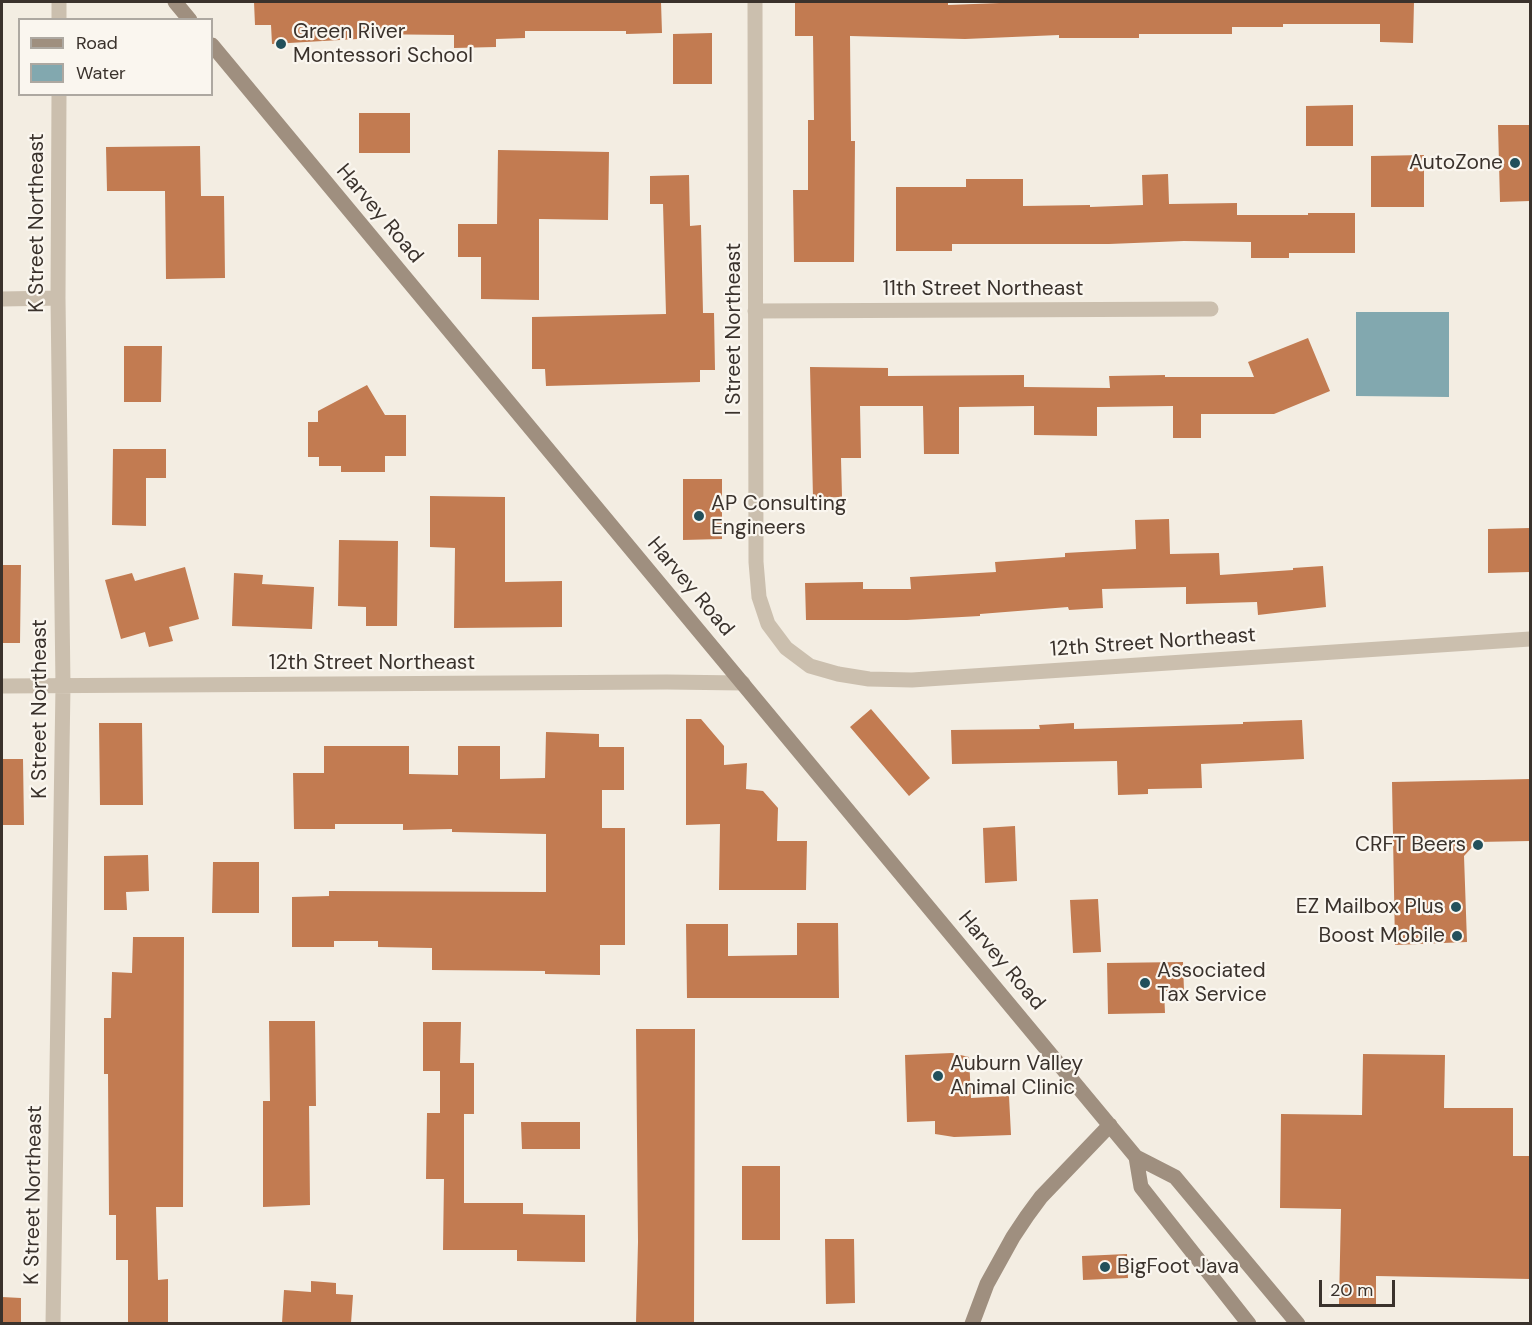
<!DOCTYPE html>
<html>
<head>
<meta charset="utf-8">
<style>
	body { margin:0 }
	#map { position:relative; width:1532px; height:1325px; overflow:hidden; background:#f3ede2; font-family:"DM Sans",sans-serif }
	canvas { display:block }
	.frame { position:absolute; inset:0; border:3px solid #3a322c; pointer-events:none }
	.legend { position:absolute; left:18px; top:18px; width:195px; height:78px; box-sizing:border-box; background:#faf6ef; border:2px solid #ada8a1; margin:0; padding:8px 10px; list-style:none; font-size:18px; color:#3a322c }
	.legend li { display:flex; align-items:center; gap:12px; height:30px }
	.legend b { width:30px; border:2px solid #ada8a1 }
	.scale { position:absolute; left:1319px; top:1280px; width:76px; height:27px; box-sizing:border-box; border:3px solid #3a322c; border-top:0; padding-left:8px; font-size:18px; line-height:21px; white-space:nowrap; color:#3a322c; -webkit-text-stroke:4px #faf6ef; paint-order:stroke }
</style>
</head>
<body>
<div id="map">
<canvas width="1532" height="1325"></canvas>
<div class="frame"></div>
<ul class="legend">
<li><b style="height:8px;background:#9f8f7f"></b>Road</li>
<li><b style="height:16px;background:#82a8af"></b>Water</li>
</ul>
<div class="scale">20 m</div>
</div>
<script>
const ctx = document.querySelector('canvas').getContext('2d');
ctx.lineJoin = 'round';
function paint(path, color) {
  ctx.fillStyle = color;
  ctx.fill(path, 'evenodd');
}
function poly(rows) {
  const path = new Path2D();
  for (const r of rows) {
    path.moveTo(r[0], r[1]);
    for (let i = 2; i < r.length; i += 2) path.lineTo(r[i], r[i + 1]);
  }
  return path;
}
function stroke(path, color, width, dash) {
  ctx.strokeStyle = color;
  ctx.lineWidth = width;
  ctx.lineCap = dash ? 'butt' : 'round';
  ctx.setLineDash(dash || []);
  ctx.stroke(path);
}
function write(font, color, halo, rows, align = 'center') {
  ctx.font = font + ' "DM Sans",sans-serif';
  ctx.lineWidth = 4.5;
  ctx.setLineDash([]);
  ctx.textBaseline = 'middle';
  ctx.strokeStyle = halo;
  ctx.fillStyle = color;
  for (const [text, x, y, turn = 0] of rows) {
    ctx.save();
    ctx.translate(x, y);
    ctx.rotate((+turn || 0) * Math.PI / 180);
    ctx.textAlign = isNaN(turn) ? turn : align;
    if (halo) ctx.strokeText(text, 0, 0);
    ctx.fillText(text, 0, 0);
    ctx.restore();
  }
}
paint(poly([
	[1356,312,1449,312,1449,397,1356,396]
]), '#82a8af');
paint(poly([
	[254,2,661,2,662,33,626,34,626,31,525,31,525,38,496,39,496,47,454,48,454,35,357,34,357,39,272,44,271,25,255,25],
	[795,2,948,2,948,5,1025,2,1414,2,1413,43,1380,42,1380,24,1283,24,1283,27,1232,27,1232,34,1139,34,1139,38,1059,38,1059,35,965,39,850,36,851,141,855,141,854,262,794,262,793,190,808,190,808,120,814,120,813,36,795,36],
	[712,33,712,84,673,84,673,34],
	[1353,105,1353,146,1306,146,1306,106],
	[359,113,410,113,410,153,359,153],
	[1498,125,1530,125,1530,201,1500,202],
	[200,146,201,196,224,196,225,278,166,279,165,191,107,191,106,147],
	[498,150,609,152,608,220,539,219,539,300,481,299,481,257,458,257,458,224,497,224],
	[1424,155,1424,207,1371,207,1371,156],
	[1168,174,1169,204,1237,203,1237,215,1308,215,1308,213,1355,213,1355,253,1289,253,1289,258,1251,258,1251,242,1184,241,1109,244,952,244,952,251,896,251,896,187,966,187,966,179,1023,179,1023,206,1090,205,1090,207,1143,205,1142,175],
	[689,175,690,226,701,225,703,313,714,313,715,370,700,370,700,382,546,386,545,369,532,369,532,317,666,314,663,204,650,204,650,176],
	[1308,338,1330,391,1274,414,1201,414,1201,438,1173,438,1173,406,1097,407,1097,436,1034,435,1034,406,959,407,959,454,924,454,923,406,860,406,861,458,841,458,842,497,813,498,810,367,888,368,888,376,1024,375,1024,387,1110,388,1109,376,1165,375,1165,377,1254,377,1248,362],
	[124,346,162,346,161,402,124,402],
	[367,385,385,415,406,415,406,456,385,456,385,472,341,472,341,466,319,466,319,457,308,457,308,422,318,422,318,411],
	[113,449,166,449,166,478,146,478,146,526,112,525],
	[683,479,722,479,722,539,683,540],
	[430,496,505,497,505,582,562,581,562,627,454,628,455,548,430,547],
	[1169,519,1170,554,1219,553,1220,575,1293,570,1293,568,1323,566,1326,607,1258,615,1257,602,1186,604,1186,587,1102,589,1103,608,1069,610,1068,607,980,614,980,616,907,620,806,620,805,583,863,582,863,589,911,589,910,577,996,572,995,562,1065,557,1065,553,1136,549,1135,520],
	[1530,528,1530,572,1488,573,1488,529],
	[339,540,398,541,397,626,366,626,366,607,338,606],
	[2,565,21,565,20,643,2,643],
	[185,567,199,619,169,627,173,641,149,647,145,632,121,639,105,580,132,573,135,581],
	[234,573,263,575,262,584,314,587,312,629,232,626],
	[871,709,930,778,909,796,850,727],
	[686,719,701,719,724,746,724,765,747,763,746,789,763,791,778,808,777,841,807,841,806,890,719,890,720,824,686,825],
	[1302,720,1304,759,1201,764,1202,788,1148,789,1148,794,1118,795,1117,761,952,764,951,730,1040,729,1039,725,1074,723,1074,729,1243,724,1243,722],
	[99,723,142,723,143,805,100,805],
	[546,732,599,734,599,747,624,747,624,790,602,790,602,828,625,828,625,945,600,945,600,975,545,974,545,971,432,970,432,948,378,947,378,941,334,941,334,947,292,947,292,897,329,896,329,891,546,892,546,834,452,832,452,829,403,830,403,824,335,824,335,829,294,829,293,773,324,773,324,746,409,746,409,774,458,775,458,746,500,746,500,779,545,778],
	[2,759,23,759,24,825,2,825],
	[1530,779,1530,841,1477,842,1464,856,1467,942,1395,945,1392,782],
	[1015,826,1017,881,985,883,983,828],
	[148,855,149,891,126,892,127,910,104,910,104,856],
	[213,862,259,862,259,913,212,913],
	[1098,899,1101,952,1073,953,1070,900],
	[797,923,838,923,839,998,687,998,686,924,728,924,728,956,797,955],
	[133,937,184,937,183,1207,156,1207,158,1280,168,1279,168,1323,128,1323,128,1260,116,1260,116,1215,109,1215,108,1074,104,1074,104,1018,111,1018,112,972,132,973],
	[1183,962,1184,991,1164,991,1165,1013,1108,1014,1107,963],
	[269,1021,315,1021,316,1106,309,1106,310,1205,263,1207,263,1101,270,1101],
	[423,1022,461,1022,460,1063,474,1063,474,1114,464,1114,464,1203,523,1203,523,1214,585,1215,585,1262,517,1261,517,1250,443,1250,444,1179,426,1179,427,1113,440,1113,440,1071,423,1071],
	[636,1029,695,1029,694,1323,636,1323,638,1242],
	[952,1053,969,1057,971,1098,1009,1096,1011,1135,954,1137,935,1134,935,1121,907,1122,905,1055],
	[1363,1054,1445,1055,1444,1108,1513,1108,1513,1156,1530,1156,1530,1279,1376,1276,1376,1304,1339,1304,1341,1209,1280,1208,1281,1114,1362,1115],
	[521,1122,580,1122,580,1149,522,1149],
	[742,1166,780,1166,780,1240,742,1240],
	[825,1239,854,1239,855,1303,826,1304],
	[1127,1254,1128,1278,1083,1280,1082,1256],
	[311,1281,336,1283,336,1294,353,1295,351,1323,319,1322,319,1323,282,1323,284,1290,311,1292],
	[2,1297,21,1298,21,1323,2,1323]
]), '#c27b51');
stroke(poly([
	[755,2,756,562,759,597,768,624,786,648,810,666,838,674,869,679,912,680,1530,639],
	[59,20,59,2],
	[2,299,58,298],
	[755,311,1211,309],
	[2,686,667,682,743,683],
	[53,1324,63,686,58,298,59,94]
]), '#cbbfae', 15);
stroke(poly([
	[175,2,190,20],
	[212,45,1136,1157,1175,1177,1298,1324],
	[1136,1157,1141,1187,1249,1324],
	[972,1324,987,1284,1013,1237,1027,1216,1041,1197,1110,1125]
]), '#9f8f7f', 15);
for (const [x, y, r, color] of [
	[281,44,6,"#22505b"],
	[1515,163,6,"#22505b"],
	[699,516,6,"#22505b"],
	[1478,845,6,"#22505b"],
	[1456,907,6,"#22505b"],
	[1457,936,6,"#22505b"],
	[1145,983,6,"#22505b"],
	[938,1076,6,"#22505b"],
	[1105,1267,6,"#22505b"]
]) {
  const dot = new Path2D();
  dot.arc(x, y, r, 0, 2 * Math.PI);
  ctx.fillStyle = color;
  ctx.fill(dot);
  stroke(dot, '#faf6ef', 2);
}
write('21px', '#3a322c', '#faf6ef', [
	["Green River",293,32],
	["Montessori School",293,56],
	["AutoZone",1503,163,"right"],
	["AP Consulting",711,504],
	["Engineers",711,528],
	["CRFT Beers",1466,845,"right"],
	["EZ Mailbox Plus",1444,907,"right"],
	["Boost Mobile",1445,936,"right"],
	["Associated",1157,971],
	["Tax Service",1157,995],
	["Auburn Valley",950,1064],
	["Animal Clinic",950,1088],
	["BigFoot Java",1117,1267]
], 'left');
write('21px', '#3a322c', '#faf6ef', [
	["Harvey Road",379,214,50],
	["K Street Northeast",37,223,-90],
	["11th Street Northeast",983,289],
	["I Street Northeast",734,329,-90],
	["Harvey Road",690,587,50],
	["12th Street Northeast",1153,643,-4],
	["12th Street Northeast",372,663],
	["K Street Northeast",40,709,-90],
	["Harvey Road",1001,961,50],
	["K Street Northeast",34,1195,-89]
]);
</script>
</body>
</html>
